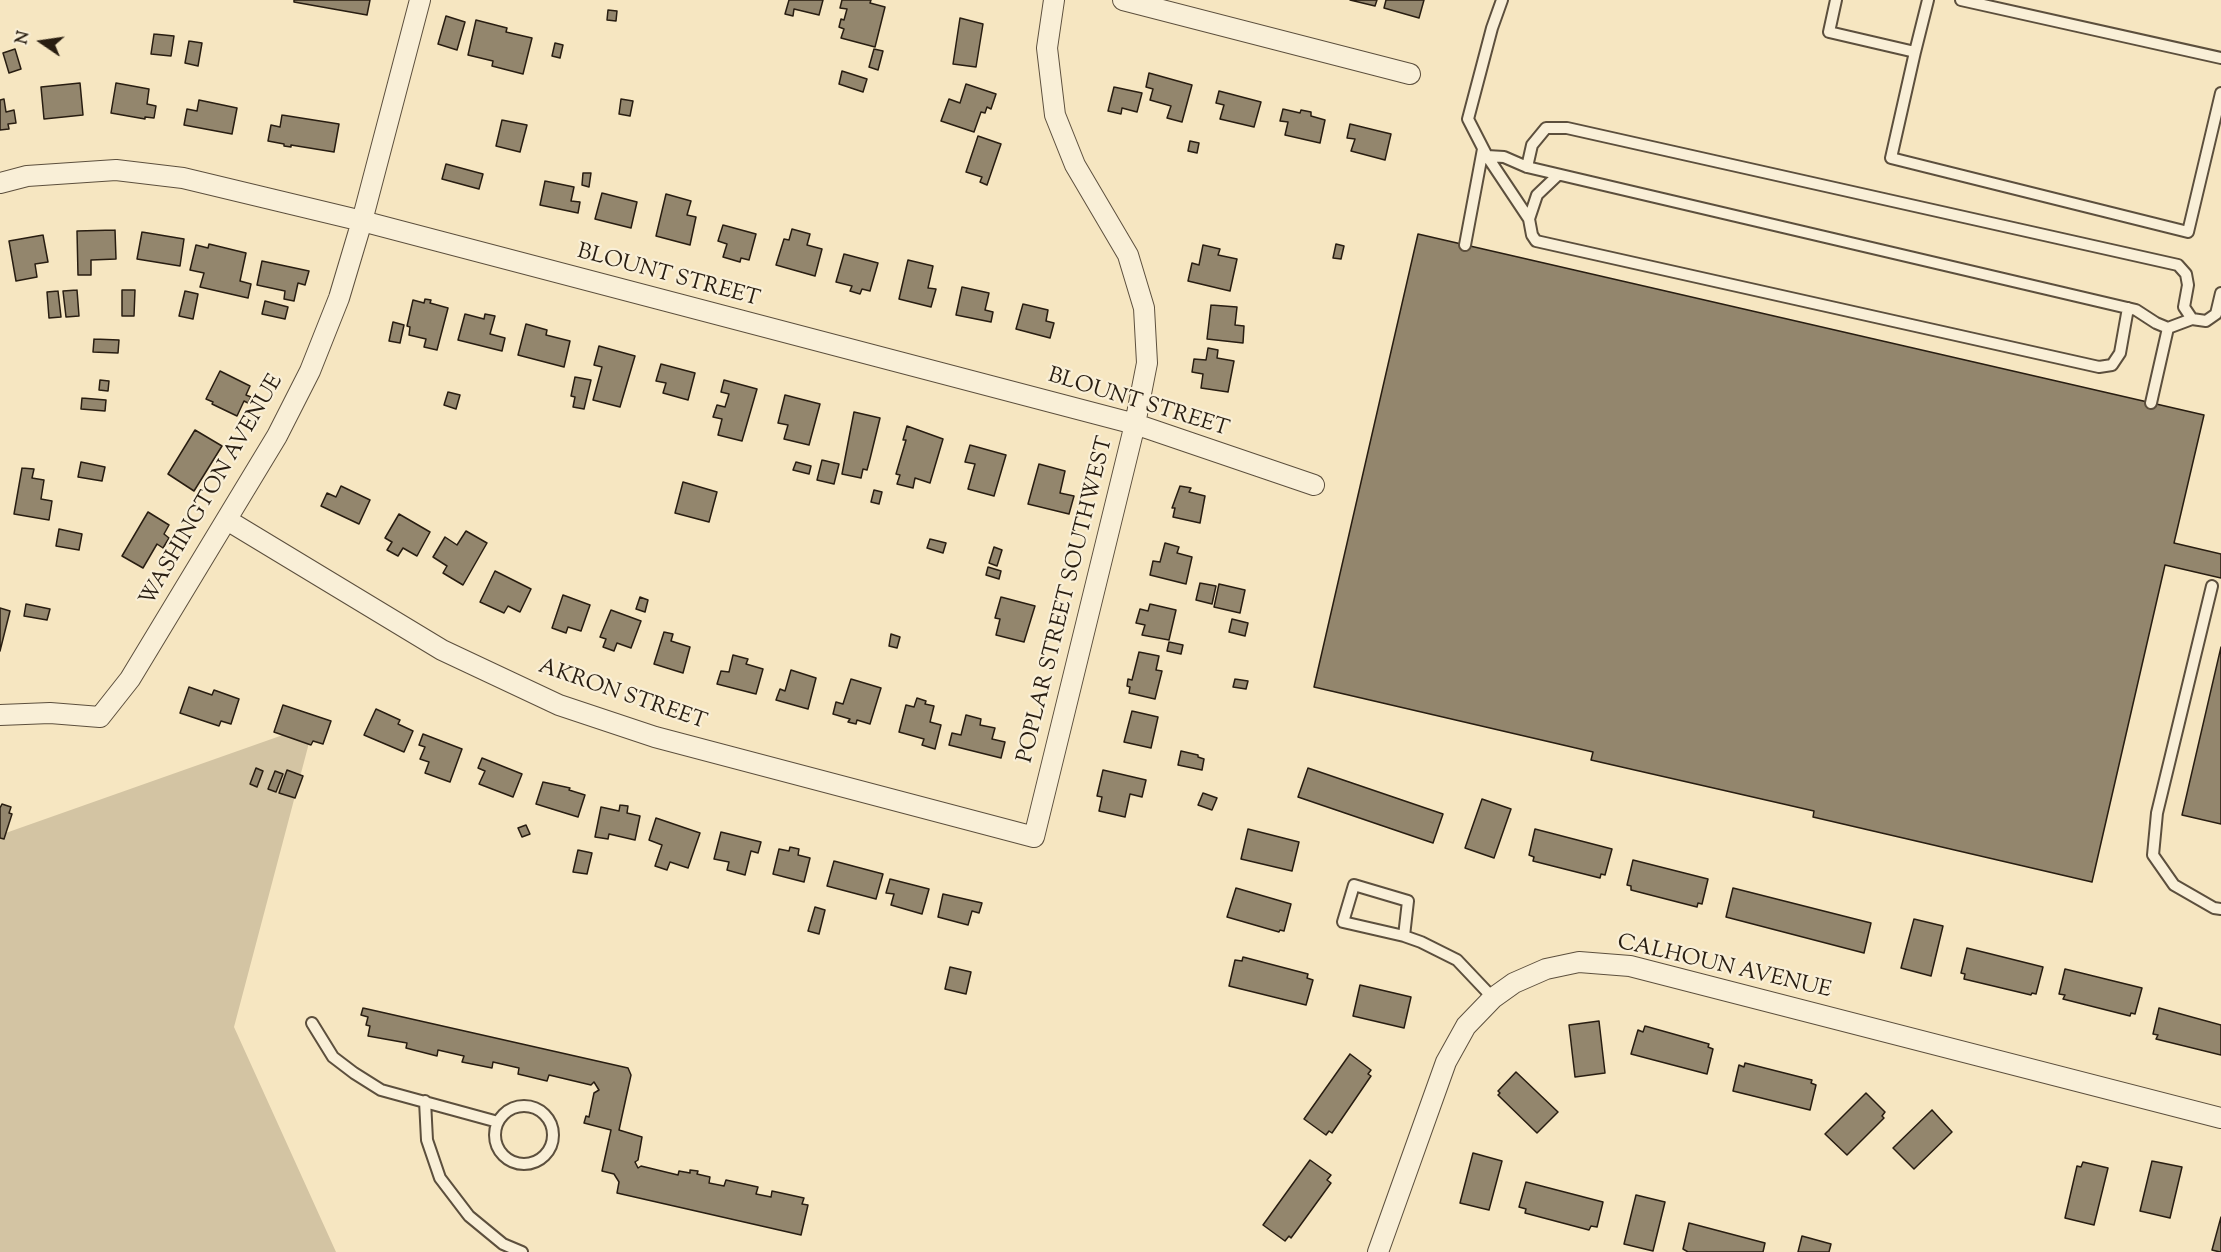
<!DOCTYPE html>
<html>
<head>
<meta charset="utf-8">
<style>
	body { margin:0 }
	#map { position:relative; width:2221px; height:1252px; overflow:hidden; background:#f6e6c1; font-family:"Sorts Mill Goudy",serif }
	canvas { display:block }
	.north { position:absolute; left:12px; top:12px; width:60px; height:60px; -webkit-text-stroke:4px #f9efd7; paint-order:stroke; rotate:283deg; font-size:16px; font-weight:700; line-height:24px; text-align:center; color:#281d11 }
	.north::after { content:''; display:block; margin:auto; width:21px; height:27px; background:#281d11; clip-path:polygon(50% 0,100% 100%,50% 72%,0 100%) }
</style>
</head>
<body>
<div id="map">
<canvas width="2221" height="1252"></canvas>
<div class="north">N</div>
</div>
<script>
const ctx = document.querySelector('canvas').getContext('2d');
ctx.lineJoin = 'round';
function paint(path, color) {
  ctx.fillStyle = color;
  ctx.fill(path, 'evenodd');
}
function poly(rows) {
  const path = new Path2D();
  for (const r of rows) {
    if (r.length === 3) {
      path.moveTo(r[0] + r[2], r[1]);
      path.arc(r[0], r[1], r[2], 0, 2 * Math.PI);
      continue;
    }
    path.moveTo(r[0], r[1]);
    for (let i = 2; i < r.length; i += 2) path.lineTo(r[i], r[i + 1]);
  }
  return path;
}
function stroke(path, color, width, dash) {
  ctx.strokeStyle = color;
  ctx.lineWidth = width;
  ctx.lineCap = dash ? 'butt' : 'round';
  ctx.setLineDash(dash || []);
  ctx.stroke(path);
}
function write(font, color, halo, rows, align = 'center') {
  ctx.font = font + ' "Sorts Mill Goudy",serif';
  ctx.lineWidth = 4.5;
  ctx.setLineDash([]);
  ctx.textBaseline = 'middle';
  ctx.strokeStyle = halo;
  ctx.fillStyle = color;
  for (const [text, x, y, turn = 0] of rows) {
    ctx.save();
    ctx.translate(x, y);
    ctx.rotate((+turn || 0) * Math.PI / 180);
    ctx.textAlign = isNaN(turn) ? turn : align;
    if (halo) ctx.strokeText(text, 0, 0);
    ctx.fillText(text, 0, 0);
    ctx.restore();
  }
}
paint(poly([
	[314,724,234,1027,336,1252,0,1252,0,835]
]), '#d3c4a3');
const building = poly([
	[294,0,370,0,367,15,294,2,294,0],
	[789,0,823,0,819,15,794,9,793,16,785,14,789,0],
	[842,0,871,0,870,3,885,7,875,47,841,38,844,29,839,27,841,19,844,20,847,9,840,8,842,0],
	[1350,0,1377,0,1375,6,1350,0],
	[1386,0,1424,0,1419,18,1384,8,1386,0],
	[608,10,617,11,616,21,607,20,608,10],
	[446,16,465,22,457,50,438,44,446,16],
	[960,18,983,24,976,67,953,64,960,18],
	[476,20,507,28,506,32,532,38,523,74,492,66,493,61,468,55,476,20],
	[154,34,174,36,171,56,151,54,154,34],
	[189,41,202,43,198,66,185,63,189,41],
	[555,43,563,45,560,58,552,56,555,43],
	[15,49,21,69,9,73,3,53,15,49],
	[874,49,883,51,878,70,869,67,874,49],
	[842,71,867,79,863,92,839,84,842,71],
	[1149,73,1192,85,1182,122,1167,118,1171,106,1150,100,1153,89,1146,87,1149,73],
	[80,83,83,115,44,119,41,87,80,83],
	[116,83,149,89,147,104,156,106,154,118,145,117,145,119,111,113,116,83],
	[966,84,996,94,991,109,987,107,985,113,981,112,974,132,941,121,949,99,960,103,966,84],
	[1114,87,1142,93,1137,112,1122,108,1121,114,1108,111,1114,87],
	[1219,91,1261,102,1254,127,1220,119,1224,105,1216,103,1219,91],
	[4,99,6,112,14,110,16,123,8,124,9,129,0,130,0,100,4,99],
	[621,99,633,101,630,116,619,114,621,99],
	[199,100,237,108,232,134,184,125,187,109,197,111,199,100],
	[1283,109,1300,113,1301,110,1311,112,1311,116,1325,120,1320,143,1285,135,1288,122,1280,121,1283,109],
	[282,115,339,124,334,152,291,145,291,147,284,146,284,144,268,141,271,125,280,127,282,115],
	[502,120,527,125,520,152,496,146,502,120],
	[1350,124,1391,134,1385,160,1351,151,1355,139,1347,138,1350,124],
	[978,136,1001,144,987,185,980,182,982,177,966,172,978,136],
	[1190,141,1199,143,1197,153,1188,151,1190,141],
	[446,164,483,174,479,189,442,179,446,164],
	[583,173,591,173,589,187,582,185,583,173],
	[545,181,574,187,571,201,580,202,578,213,540,205,545,181],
	[602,193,637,202,631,228,595,219,602,193],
	[666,194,691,201,687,215,696,217,690,245,656,236,666,194],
	[723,225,756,234,749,260,741,258,740,262,723,257,727,244,718,241,723,225],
	[792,229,810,234,807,245,822,249,815,276,776,265,784,239,789,240,792,229],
	[115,230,116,259,91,260,91,275,78,275,77,231,115,230],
	[142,232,184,239,180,266,137,259,142,232],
	[1418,234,2204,415,2174,543,2221,554,2221,578,2165,565,2092,882,1813,817,1814,811,1591,760,1593,752,1314,687,1418,234],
	[43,235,48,262,35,264,37,277,16,281,9,241,43,235],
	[209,244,246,253,240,281,251,284,248,298,200,287,204,273,190,270,196,245,208,248,209,244],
	[1336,244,1344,246,1341,259,1333,258,1336,244],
	[1203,245,1220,249,1218,255,1237,259,1230,291,1188,281,1192,263,1199,265,1203,245],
	[844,254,878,263,870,291,862,289,860,294,850,291,852,286,836,282,844,254],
	[908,260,933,266,928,288,936,289,931,307,899,299,908,260],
	[262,261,309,271,305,285,298,283,294,301,284,299,285,291,257,285,262,261],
	[962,287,989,293,985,310,993,312,991,322,956,315,962,287],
	[77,290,79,316,66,317,63,291,77,290],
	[122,290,135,290,134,316,122,316,122,290],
	[58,291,61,317,49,318,47,292,58,291],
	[185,291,198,294,193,319,179,316,185,291],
	[425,299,431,300,430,303,448,308,437,350,424,347,426,339,409,335,410,327,407,326,413,300,424,303,425,299],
	[265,301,288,307,285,319,262,314,265,301],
	[1023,304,1048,310,1046,321,1054,323,1050,338,1016,329,1023,304],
	[1211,305,1237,307,1235,325,1244,326,1243,343,1207,339,1211,305],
	[465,314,484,319,485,314,495,316,490,334,505,338,502,351,458,340,465,314],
	[393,322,404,325,400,343,389,341,393,322],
	[526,324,547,330,546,335,570,341,564,367,518,355,526,324],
	[94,339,119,340,118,353,93,352,94,339],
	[599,346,635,356,620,407,593,400,602,367,594,365,599,346],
	[1208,348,1218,350,1217,358,1234,361,1228,392,1201,388,1203,374,1192,372,1194,359,1206,360,1208,348],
	[661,364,695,373,688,400,663,393,666,383,656,381,661,364],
	[220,371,250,386,246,395,251,397,248,403,244,401,237,416,212,404,213,402,206,399,220,371],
	[575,377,591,380,584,409,573,407,575,397,571,396,575,377],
	[100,380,109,381,108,391,99,390,100,380],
	[724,380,757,389,742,441,718,435,722,419,713,417,717,405,725,407,729,394,721,392,724,380],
	[448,392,460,395,456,409,444,405,448,392],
	[785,395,820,404,809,445,784,439,788,425,778,423,785,395],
	[82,398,106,400,105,411,81,409,82,398],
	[854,412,880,418,870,459,867,470,863,469,861,478,842,474,854,412],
	[907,426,943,439,930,483,915,478,913,488,897,484,900,475,896,474,906,440,903,440,907,426],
	[195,430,222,446,194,491,168,474,195,430],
	[970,445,1006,455,994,496,968,489,975,464,965,462,970,445],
	[822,460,839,464,834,484,817,480,822,460],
	[81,462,105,467,102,481,78,477,81,462],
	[796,462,811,466,809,474,793,470,796,462],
	[1039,464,1065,471,1060,493,1074,496,1069,514,1028,504,1039,464],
	[22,468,34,469,32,478,44,480,41,499,52,501,49,520,14,514,22,468],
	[683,482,717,492,709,522,675,513,683,482],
	[341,486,370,500,359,524,321,506,327,493,336,497,341,486],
	[1180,486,1191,488,1189,492,1205,496,1200,523,1173,517,1175,508,1172,508,1180,486],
	[874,490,882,492,879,504,871,502,874,490],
	[148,512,169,525,164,534,169,538,163,548,157,544,143,568,122,556,148,512],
	[399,514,430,532,417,556,403,548,398,556,387,550,392,542,385,538,399,514],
	[59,529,82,534,79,550,56,546,59,529],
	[466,531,487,543,463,585,443,573,447,566,433,557,445,537,457,545,466,531],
	[930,539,946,543,943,553,927,548,930,539],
	[1165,543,1179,547,1177,553,1192,557,1186,584,1150,575,1153,561,1160,562,1165,543],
	[994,547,1002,550,997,566,989,563,994,547],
	[988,567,1001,571,999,579,986,575,988,567],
	[495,571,531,589,520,612,508,606,504,613,480,602,495,571],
	[1200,583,1216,586,1212,604,1196,600,1200,583],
	[1219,584,1245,590,1240,613,1214,607,1219,584],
	[563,595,590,605,581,631,568,627,566,633,552,628,563,595],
	[640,597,648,600,645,612,636,609,640,597],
	[1001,597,1035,606,1024,642,996,635,1000,619,995,618,1001,597],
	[26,604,50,609,47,620,24,616,26,604],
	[1150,604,1176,610,1169,640,1142,635,1145,625,1136,623,1140,609,1148,611,1150,604],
	[0,608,10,611,0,651,0,608],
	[611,610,641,621,631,648,617,643,614,651,603,647,606,639,600,637,611,610],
	[1232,619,1248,623,1245,636,1229,632,1232,619],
	[664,632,673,634,671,641,690,647,683,673,654,664,664,632],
	[891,634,900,637,897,648,889,646,891,634],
	[1169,642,1183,645,1181,654,1167,651,1169,642],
	[2221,647,2221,824,2182,815,2221,647],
	[1139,652,1159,656,1156,670,1162,671,1155,699,1129,693,1130,687,1127,686,1128,679,1132,680,1139,652],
	[733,655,748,659,746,664,763,669,756,694,717,684,721,671,729,672,733,655],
	[791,670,816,678,808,709,776,700,780,689,785,691,791,670],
	[851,679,881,688,870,724,857,720,856,724,848,722,850,719,833,714,836,702,843,704,851,679],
	[1235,679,1248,681,1246,689,1233,687,1235,679],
	[189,687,212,695,214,690,239,699,231,724,221,721,219,726,180,713,189,687],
	[917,698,926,701,925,704,934,706,930,722,941,725,935,749,922,745,924,739,899,732,906,705,914,707,917,698],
	[283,705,331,721,323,744,313,741,311,745,274,732,283,705],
	[376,709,400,720,398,724,413,731,404,752,364,735,376,709],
	[1132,711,1158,717,1151,748,1124,742,1132,711],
	[966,715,981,719,980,725,995,728,992,739,1005,742,1001,758,949,745,952,733,961,735,966,715],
	[423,734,462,749,450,782,425,773,429,762,420,759,425,747,419,745,423,734],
	[1181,751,1198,755,1198,757,1204,759,1202,770,1178,765,1181,751],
	[482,758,522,774,513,797,479,784,485,771,478,768,482,758],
	[256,768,263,771,257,787,250,784,256,768],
	[1308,768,1443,814,1433,843,1298,797,1308,768],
	[287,770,303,776,295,798,279,793,287,770],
	[1103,770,1146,780,1142,797,1130,794,1125,817,1099,811,1102,797,1097,796,1103,770],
	[275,771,283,774,276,792,268,789,275,771],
	[543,782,570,788,569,790,585,795,578,817,536,804,543,782],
	[1203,793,1217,798,1212,810,1198,805,1203,793],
	[1482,799,1511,809,1494,858,1465,848,1482,799],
	[2,804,11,807,9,813,12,814,4,839,0,838,0,808,2,804],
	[620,805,628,806,627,813,640,816,635,840,609,834,608,839,595,837,601,807,619,811,620,805],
	[656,818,700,833,688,868,670,862,667,870,655,866,662,845,649,840,656,818],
	[526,825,530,834,522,837,518,828,526,825],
	[1248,829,1299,842,1292,871,1241,859,1248,829],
	[1535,829,1612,849,1605,875,1601,874,1600,878,1533,861,1534,857,1529,855,1535,829],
	[721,832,761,842,758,853,751,851,745,875,727,870,729,862,714,859,721,832],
	[790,847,799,849,798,855,810,858,804,882,773,874,779,849,789,851,790,847],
	[578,850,592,853,587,874,573,872,578,850],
	[1633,860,1708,879,1702,904,1698,903,1697,907,1631,890,1631,886,1627,885,1633,860],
	[834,861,883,874,876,899,827,886,834,861],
	[890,879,929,889,922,914,891,905,894,894,886,893,890,879],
	[1236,888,1291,904,1284,931,1280,930,1279,932,1227,917,1236,888],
	[1733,888,1871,923,1864,953,1726,917,1733,888],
	[943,894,982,903,979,913,972,911,968,925,938,917,943,894],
	[815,907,825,910,819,934,808,931,815,907],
	[1914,919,1943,926,1931,976,1901,968,1914,919],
	[1967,948,2043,967,2036,994,2032,993,2031,995,1964,979,1965,974,1961,973,1967,948],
	[1243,957,1308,974,1307,978,1313,980,1306,1005,1229,986,1235,960,1242,961,1243,957],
	[950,967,971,972,966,994,945,989,950,967],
	[2065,969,2142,988,2135,1014,2131,1013,2130,1016,2063,999,2065,995,2059,994,2065,969],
	[1360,985,1411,997,1404,1028,1353,1016,1360,985],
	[363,1008,628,1068,631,1075,619,1130,642,1137,638,1160,635,1162,638,1168,641,1166,678,1175,679,1171,690,1173,690,1170,698,1171,697,1174,710,1177,709,1183,724,1186,726,1180,758,1187,756,1194,771,1197,772,1191,804,1198,802,1204,808,1205,801,1235,617,1193,619,1182,614,1174,602,1171,611,1130,584,1123,586,1116,589,1117,594,1093,599,1090,594,1082,591,1085,549,1075,547,1081,518,1074,519,1068,493,1062,492,1068,462,1062,464,1056,438,1050,437,1056,406,1048,407,1043,368,1036,370,1026,366,1025,368,1017,361,1015,363,1008],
	[2159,1008,2221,1025,2221,1055,2156,1039,2158,1035,2153,1034,2159,1008],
	[1599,1021,1605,1073,1575,1077,1569,1025,1599,1021],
	[1645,1026,1709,1044,1708,1047,1713,1049,1707,1074,1631,1054,1638,1030,1643,1032,1645,1026],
	[1350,1054,1371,1070,1368,1074,1371,1076,1332,1133,1329,1131,1326,1135,1304,1119,1350,1054],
	[1745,1063,1812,1080,1811,1083,1816,1085,1810,1110,1733,1091,1739,1065,1744,1067,1745,1063],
	[1516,1072,1558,1112,1537,1133,1498,1095,1500,1093,1498,1091,1516,1072],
	[1866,1093,1885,1112,1882,1116,1884,1118,1847,1155,1825,1134,1866,1093],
	[1932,1110,1952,1132,1914,1169,1893,1148,1932,1110],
	[1473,1153,1502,1161,1489,1210,1460,1203,1473,1153],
	[1310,1160,1331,1175,1327,1180,1331,1183,1291,1238,1289,1236,1285,1241,1263,1225,1310,1160],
	[2152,1161,2182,1167,2170,1218,2140,1211,2152,1161],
	[2083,1162,2108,1168,2094,1225,2065,1218,2077,1166,2081,1167,2083,1162],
	[1526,1182,1603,1202,1597,1227,1591,1226,1589,1230,1525,1213,1526,1209,1519,1207,1526,1182],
	[1636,1195,1665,1202,1653,1251,1624,1244,1636,1195],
	[2221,1217,2221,1252,2220,1252,2212,1250,2221,1217],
	[1689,1223,1765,1243,1763,1252,1688,1252,1683,1249,1689,1223],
	[1802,1236,1831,1244,1829,1252,1798,1252,1802,1236]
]);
paint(building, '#93866d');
stroke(building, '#281d11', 1.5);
const service = poly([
	[1502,0,1492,28,1468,119,1487,156,1529,219,1532,235,1536,241,2099,367,2112,365,2120,353,2128,308],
	[1836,0,1829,32,1915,52,1891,158,2188,232,2221,93],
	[1961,0,2221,58],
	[1915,52,1928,0],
	[1487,156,1504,157,1527,167,2136,310,2156,323,2168,328,2192,319],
	[1527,167,1532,145,1546,128,1567,128,2178,265,2186,274,2188,285,2184,307,2192,319,2206,321,2216,314,2221,293],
	[1529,219,1537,195,1558,175],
	[1465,245,1483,149],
	[2151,403,2168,328],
	[2212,586,2157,813,2153,855,2174,885,2214,908,2221,909],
	[1404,936,1343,922,1354,885,1408,901,1404,936,1421,942,1457,960,1493,998],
	[312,1023,333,1057,354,1073,381,1090,498,1122],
	[425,1101,427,1140,440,1178,469,1216,503,1244,522,1252],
	[524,1135,29]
]);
const minor = poly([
	[1123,0,1410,74],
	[0,183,27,176,116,170,183,178,362,221,1135,424,1314,485],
	[227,520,442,650,559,705,655,737,1034,837,1135,424,1147,363,1144,308,1128,255,1075,165,1055,115,1047,48,1054,0],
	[0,715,50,713,100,717,130,679,277,436,310,371,339,298,362,221,420,0],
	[1378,1252,1446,1062,1466,1026,1493,998,1514,983,1546,969,1579,962,1630,966,2221,1118]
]);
stroke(service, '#5c4f3d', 14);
stroke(minor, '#5c4f3d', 22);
stroke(service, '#f9efd7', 10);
stroke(minor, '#f9efd7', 20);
write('22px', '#281d11', '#f9efd7', [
	["BLOUNT STREET",668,277,15],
	["BLOUNT STREET",1138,404,17],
	["WASHINGTON AVENUE",213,491,-60],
	["POPLAR STREET SOUTHWEST",1067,600,-76],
	["AKRON STREET",622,696,19],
	["CALHOUN AVENUE",1724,968,13]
]);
</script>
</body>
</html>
